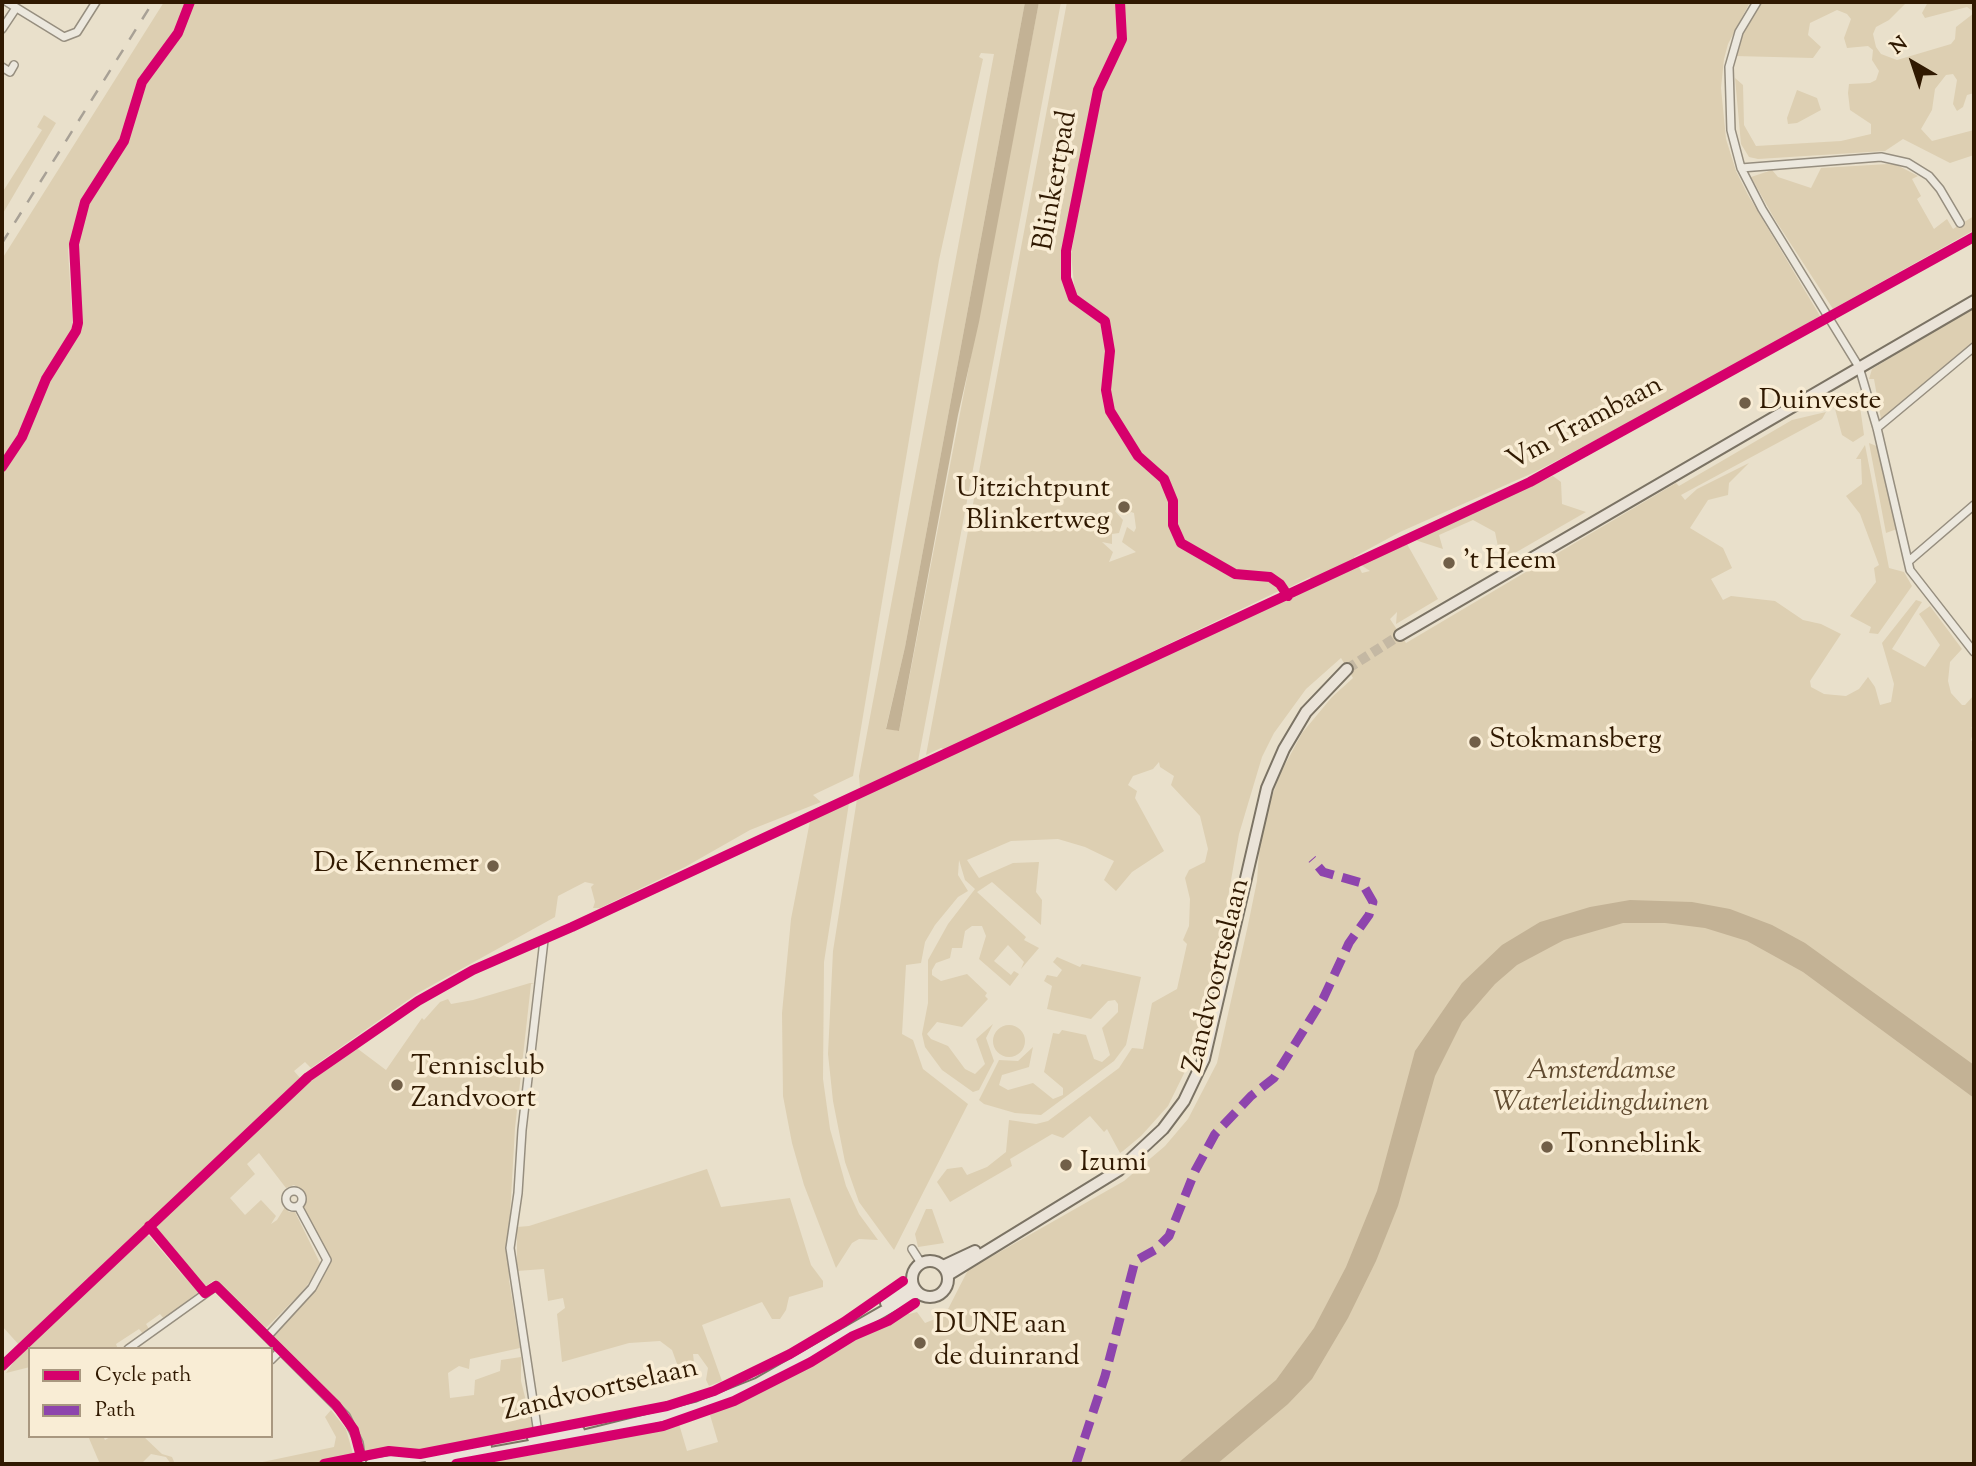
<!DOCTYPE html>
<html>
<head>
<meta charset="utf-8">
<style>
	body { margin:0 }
	#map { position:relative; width:1976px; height:1466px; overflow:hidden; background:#e9e0cb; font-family:"Sorts Mill Goudy",serif }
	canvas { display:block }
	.frame { position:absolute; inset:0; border:4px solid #301901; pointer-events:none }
	.legend { position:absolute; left:28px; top:1347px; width:245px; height:91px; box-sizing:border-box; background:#f9edd5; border:2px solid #a99880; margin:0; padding:9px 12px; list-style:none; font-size:21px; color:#301901 }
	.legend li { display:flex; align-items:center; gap:14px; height:35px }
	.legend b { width:35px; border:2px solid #a99880 }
	.north { position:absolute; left:1878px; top:28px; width:70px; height:70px; -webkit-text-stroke:5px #f9edd5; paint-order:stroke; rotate:321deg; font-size:19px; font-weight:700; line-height:28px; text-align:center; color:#301901 }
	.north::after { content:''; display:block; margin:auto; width:24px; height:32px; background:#301901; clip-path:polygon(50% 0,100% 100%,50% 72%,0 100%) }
</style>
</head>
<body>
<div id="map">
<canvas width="1976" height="1466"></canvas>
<div class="frame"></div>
<ul class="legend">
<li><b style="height:9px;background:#d6006c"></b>Cycle path</li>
<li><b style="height:9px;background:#8e44ad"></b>Path</li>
</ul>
<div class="north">N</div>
</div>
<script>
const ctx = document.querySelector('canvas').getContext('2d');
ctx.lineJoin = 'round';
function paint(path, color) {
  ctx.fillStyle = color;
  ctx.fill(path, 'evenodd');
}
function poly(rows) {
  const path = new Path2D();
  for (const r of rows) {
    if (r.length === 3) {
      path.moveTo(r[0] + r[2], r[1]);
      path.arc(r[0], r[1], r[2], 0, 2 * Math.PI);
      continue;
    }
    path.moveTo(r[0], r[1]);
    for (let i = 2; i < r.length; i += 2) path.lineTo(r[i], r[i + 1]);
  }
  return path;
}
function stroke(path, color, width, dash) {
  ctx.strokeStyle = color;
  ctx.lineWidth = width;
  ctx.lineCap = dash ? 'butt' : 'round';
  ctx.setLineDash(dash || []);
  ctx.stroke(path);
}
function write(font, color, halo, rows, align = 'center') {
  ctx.font = font + ' "Sorts Mill Goudy",serif';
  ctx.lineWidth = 7;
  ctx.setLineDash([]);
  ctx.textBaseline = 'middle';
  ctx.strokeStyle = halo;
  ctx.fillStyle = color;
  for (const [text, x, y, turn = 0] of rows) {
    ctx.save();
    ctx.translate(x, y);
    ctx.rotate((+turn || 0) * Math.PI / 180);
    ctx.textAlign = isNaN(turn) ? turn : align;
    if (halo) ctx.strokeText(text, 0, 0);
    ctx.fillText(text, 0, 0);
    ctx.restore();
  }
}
paint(poly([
	[164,2,186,2,180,24,141,79,124,136,81,200,68,250,73,331,42,377,28,416,2,465,2,259],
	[193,2,1025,2,905,647,886,728,899,731,1039,2,1061,2,918,761,860,788,859,776,994,54,981,53,979,57,983,59,939,260,853,776,813,795,821,802,750,830,685,867,600,908,593,908,595,902,591,887,594,884,585,882,558,896,555,917,418,993,311,1068,305,1062,294,1071,300,1078,20,1346,2,1326,2,470,27,431,41,393,80,330,77,259,83,213,128,139,146,77,182,29],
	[1067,2,1118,2,1117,48,1095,87,1063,248,1065,284,1071,297,1095,315,1105,327,1108,343,1103,400,1129,450,1158,476,1167,494,1177,544,1234,576,1268,579,1281,590,947,750,941,748,926,755],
	[1118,508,1127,515,1131,512,1134,513,1136,528,1134,532,1127,527,1122,542,1136,552,1109,562,1113,552,1102,542,1112,544,1112,534,1119,533,1123,520,1115,511],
	[1123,2,1750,2,1728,44,1724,59,1721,88,1726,139,1736,171,1748,195,1820,316,1699,386,1535,472,1400,532,1354,557,1362,573,1370,571,1361,565,1407,544,1438,599,1396,624,1397,612,1390,619,1406,643,1676,483,1679,486,1792,420,1826,412,1822,419,1681,495,1685,500,1697,489,1749,463,1729,483,1728,495,1708,500,1690,528,1723,548,1732,568,1711,579,1723,600,1731,596,1775,601,1803,620,1821,624,1841,634,1810,681,1811,687,1824,694,1846,696,1859,689,1868,677,1875,687,1880,705,1891,702,1894,684,1882,643,1916,600,1922,602,1892,649,1925,667,1940,645,1919,614,1930,606,1962,649,1950,662,1948,681,1951,693,1962,705,1965,705,1974,695,1974,726,1971,728,1974,729,1971,740,1974,743,1974,1464,470,1464,679,1424,687,1451,718,1442,710,1415,892,1321,906,1309,909,1314,917,1312,925,1323,945,1315,968,1270,1124,1181,1165,1146,1188,1119,1217,1063,1248,925,1257,881,1260,836,1269,805,1280,774,1302,733,1332,697,1353,678,1341,658,1306,689,1274,733,1262,757,1239,834,1216,967,1196,1049,1168,1106,1141,1136,1123,1151,1120,1153,1107,1129,1104,1132,1090,1116,1063,1138,1052,1134,1010,1159,1012,1166,950,1202,937,1182,947,1169,962,1167,967,1175,987,1167,1006,1152,1009,1120,1036,1124,1048,1121,1119,1068,1132,1048,1143,1049,1152,1003,1177,989,1187,944,1183,940,1189,926,1190,899,1185,878,1189,870,1205,862,1208,849,1200,816,1171,785,1174,776,1160,767,1159,762,1153,769,1133,776,1128,785,1137,791,1135,798,1164,851,1132,872,1116,891,1104,880,1114,861,1085,847,1058,839,1011,841,967,860,979,878,1013,863,1039,862,1036,892,1042,900,1041,925,992,882,977,892,1026,937,1024,940,1039,948,1021,969,1024,962,1008,945,994,961,1011,975,1014,971,1019,974,1010,986,979,959,986,936,982,926,972,926,965,931,962,948,952,948,950,958,936,963,932,970,932,975,941,981,967,974,987,993,985,996,988,999,962,1027,937,1022,927,1034,931,1039,948,1046,965,1069,975,1074,985,1064,976,1039,993,1024,986,1038,994,1061,979,1090,973,1092,942,1070,925,1047,922,1034,928,1003,928,960,948,924,975,889,965,880,959,860,958,875,968,891,958,897,935,925,925,942,921,963,906,965,902,1034,913,1040,923,1069,968,1104,894,1250,859,1202,845,1162,833,1101,828,1054,833,951,857,799,1314,585,1310,577,1288,588,1272,574,1238,572,1184,543,1175,527,1177,508,1174,493,1164,475,1127,439,1107,396,1108,327,1098,314,1075,294,1071,254,1101,89,1119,57,1126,31],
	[1762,2,1907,2,1889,20,1876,27,1873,34,1876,47,1881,54,1897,60,1951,44,1955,39,1956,27,1974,13,1974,93,1967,95,1963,107,1957,111,1953,104,1957,80,1953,74,1946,75,1935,89,1932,110,1921,129,1932,141,1974,130,1974,155,1950,163,1903,139,1885,151,1758,159,1749,157,1741,144,1735,78,1743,85,1744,125,1756,146,1841,141,1871,134,1871,124,1850,110,1848,93,1849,84,1870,83,1876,80,1879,71,1872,60,1873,50,1868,46,1847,48,1844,38,1851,19,1847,14,1837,10,1810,23,1808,35,1821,47,1813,58,1735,56,1734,52,1746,26],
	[1928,2,1974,2,1974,12,1967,7,1925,18,1922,13],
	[1797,90,1817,98,1821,110,1797,123,1788,124,1787,118],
	[44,115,56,123,2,215,2,193,42,130,37,127],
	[1888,164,1897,165,1918,176,1912,179,1921,196,1917,199,1934,229,1947,219,1953,229,1974,216,1974,230,1833,309,1774,218,1751,177,1772,170,1778,177,1811,188,1821,168],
	[1974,307,1974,344,1881,419,1874,379,1869,379,1872,369],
	[1858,392,1864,435,1853,442,1842,435,1835,409,1828,405],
	[1869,443,1879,447,1897,529,1886,533],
	[1865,445,1889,568,1904,572,1912,586,1878,634,1869,633,1871,627,1850,616,1876,582,1874,568,1879,565,1860,514,1846,496,1862,484,1861,459,1856,459],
	[1553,476,1561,482,1562,504,1586,512,1501,561,1495,532,1473,520,1439,535,1443,549,1415,540],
	[849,803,824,962,823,1079,830,1129,846,1186,859,1214,878,1240,859,1239,852,1243,836,1268,804,1185,792,1143,783,1096,782,1013,791,919,810,821],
	[1057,957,1080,967,1082,964,1141,977,1126,1045,1114,1061,1041,1115,1015,1113,984,1104,979,1100,999,1060,1018,1061,1033,1047,1029,1067,1002,1075,999,1085,1008,1090,1033,1083,1053,1099,1063,1095,1063,1088,1044,1072,1053,1033,1059,1034,1062,1030,1086,1035,1094,1059,1102,1062,1110,1055,1102,1028,1118,1012,1118,1004,1115,1000,1108,1001,1091,1019,1047,1009,1052,986,1044,981,1047,975,1057,977,1062,970,1053,962],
	[530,983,535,984,531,984,515,1128,509,1233,509,1280,520,1348,470,1359,469,1369,459,1366,448,1373,450,1398,474,1395,475,1380,500,1371,501,1360,521,1357,521,1381,533,1429,418,1450,388,1448,364,1451,355,1424,346,1409,271,1335,326,1267,301,1207,305,1200,301,1191,294,1185,286,1188,259,1153,247,1164,255,1174,230,1198,245,1215,261,1200,276,1216,271,1224,277,1220,285,1207,289,1212,295,1212,320,1263,313,1278,299,1295,265,1329,214,1280,164,1319,160,1314,146,1324,149,1329,143,1334,139,1329,116,1344,118,1349,30,1349,30,1367,6,1373,15,1360,145,1236,149,1236,189,1283,147,1230,304,1086,354,1046,386,1070,422,1018,424,1020,440,1002,448,999,451,1004,473,1000],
	[1009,1041,16],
	[707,1169,721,1207,790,1198,811,1265,823,1281,823,1287,789,1297,786,1310,780,1319,772,1319,762,1302,702,1325,722,1381,709,1386,706,1380,708,1368,698,1354,693,1354,695,1371,687,1377,680,1372,672,1350,660,1341,629,1343,562,1362,557,1314,565,1308,563,1298,548,1301,544,1269,517,1271,517,1227,529,1226],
	[926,1209,932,1209,944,1243,918,1247,915,1234],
	[331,1410,346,1429,353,1454,314,1464,253,1464,334,1447,336,1437,325,1417],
	[88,1436,103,1436,105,1440,112,1436,143,1436,162,1454,172,1457,175,1464,171,1464,166,1457,151,1454,141,1464,100,1464]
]), '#ddcfb2');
paint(poly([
	[1025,2,1039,2,979,322,958,415,899,731,886,729,905,647],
	[1630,900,1692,902,1730,909,1772,925,1805,943,1974,1065,1974,1098,1803,972,1747,941,1705,928,1665,923,1623,923,1564,940,1517,965,1495,984,1462,1022,1435,1076,1398,1206,1376,1261,1348,1318,1312,1379,1288,1404,1217,1464,1177,1464,1276,1380,1314,1328,1346,1267,1377,1191,1415,1051,1462,983,1502,945,1540,922,1590,907]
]), '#c3b295');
stroke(poly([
	[1347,669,1400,635]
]), '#c4b8a3', 10, [10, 5]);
const minor = poly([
	[7,2,64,37,77,32,96,2],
	[1757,2,1739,32,1729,67,1731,130,1741,168,1762,209,1859,367,1877,428,1910,570,1974,652],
	[2,29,16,8],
	[2,67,10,72,14,65],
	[1741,168,1881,157,1908,163,1929,176,1940,189,1960,223],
	[1877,428,1974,347],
	[1909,561,1974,505],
	[294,1199,8],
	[912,1249,921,1263],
	[267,1337,312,1288,327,1260,298,1206],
	[128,1349,216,1286,346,1416,359,1443,362,1464],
	[271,1360,280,1351],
	[539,1440,510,1248,518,1193,522,1130,544,940]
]);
const primary = poly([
	[1400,635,1974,301],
	[930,1279,18],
	[943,1266,975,1251],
	[948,1275,1119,1170,1163,1129,1184,1101,1204,1059,1267,788,1284,749,1306,712,1347,669],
	[886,1303,912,1284],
	[533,1438,579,1431],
	[371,1464,486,1447],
	[430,1464,574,1438,699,1407,757,1384,917,1292]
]);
stroke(minor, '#968e7f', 10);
stroke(primary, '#7b7364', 14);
stroke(minor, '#ece8de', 7);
stroke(primary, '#eae3d8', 10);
stroke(poly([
	[2,243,153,2]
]), '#a8a196', 2.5, [12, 12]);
stroke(poly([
	[1076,1464,1105,1376,1135,1261,1155,1250,1169,1236,1195,1171,1215,1134,1251,1096,1274,1078,1323,999,1349,943,1369,915,1373,902,1362,883,1323,872,1312,859]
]), '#8e44ad', 9, [18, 9]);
stroke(poly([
	[1120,2,1122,39,1098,90,1066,251,1066,278,1073,298,1105,321,1110,351,1106,390,1110,411,1138,456,1164,479,1173,501,1173,525,1181,543,1235,574,1270,577,1280,584,1288,596],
	[2,467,22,437,46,379,76,331,78,323,74,244,85,202,124,141,142,82,178,33,190,2],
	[149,1226,205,1293,216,1286,336,1405,354,1430,361,1457],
	[2,1366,308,1077,418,1001,473,970,572,927,1530,482,1974,237],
	[324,1464,389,1451,420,1454,667,1406,714,1391,790,1354,844,1322,903,1281],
	[456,1464,663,1426,734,1401,811,1362,853,1336,888,1321,915,1303]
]), '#d6006c', 10);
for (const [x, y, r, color] of [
	[1745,403,7,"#715f48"],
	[1124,507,7,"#715f48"],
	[1449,563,7,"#715f48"],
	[1475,742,7,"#715f48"],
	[493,866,7,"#715f48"],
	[397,1085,7,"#715f48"],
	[1547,1147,7,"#715f48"],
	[1066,1165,7,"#715f48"],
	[920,1343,7,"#715f48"]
]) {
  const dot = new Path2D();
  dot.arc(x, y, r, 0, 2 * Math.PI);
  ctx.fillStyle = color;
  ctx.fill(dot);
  stroke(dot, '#f9edd5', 2.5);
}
write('28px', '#301901', '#f9edd5', [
	["Blinkertpad",1058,181,-80],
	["Vm Trambaan",1586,425,-28],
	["Zandvoortselaan",1219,976,-76],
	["Zandvoortselaan",601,1392,-13]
]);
write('28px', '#301901', '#f9edd5', [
	["Duinveste",1759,403],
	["Uitzichtpunt",1110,491,"right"],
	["Blinkertweg",1110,523,"right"],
	["'t Heem",1463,563],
	["Stokmansberg",1489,742],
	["De Kennemer",479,866,"right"],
	["Tennisclub",411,1069],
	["Zandvoort",411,1101],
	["Tonneblink",1561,1147],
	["Izumi",1080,1165],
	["DUNE aan",934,1327],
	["de duinrand",934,1359]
], 'left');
write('italic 28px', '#614b30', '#f9edd5', [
	["Amsterdamse",1601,1073],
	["Waterleidingduinen",1601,1105]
]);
</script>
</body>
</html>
